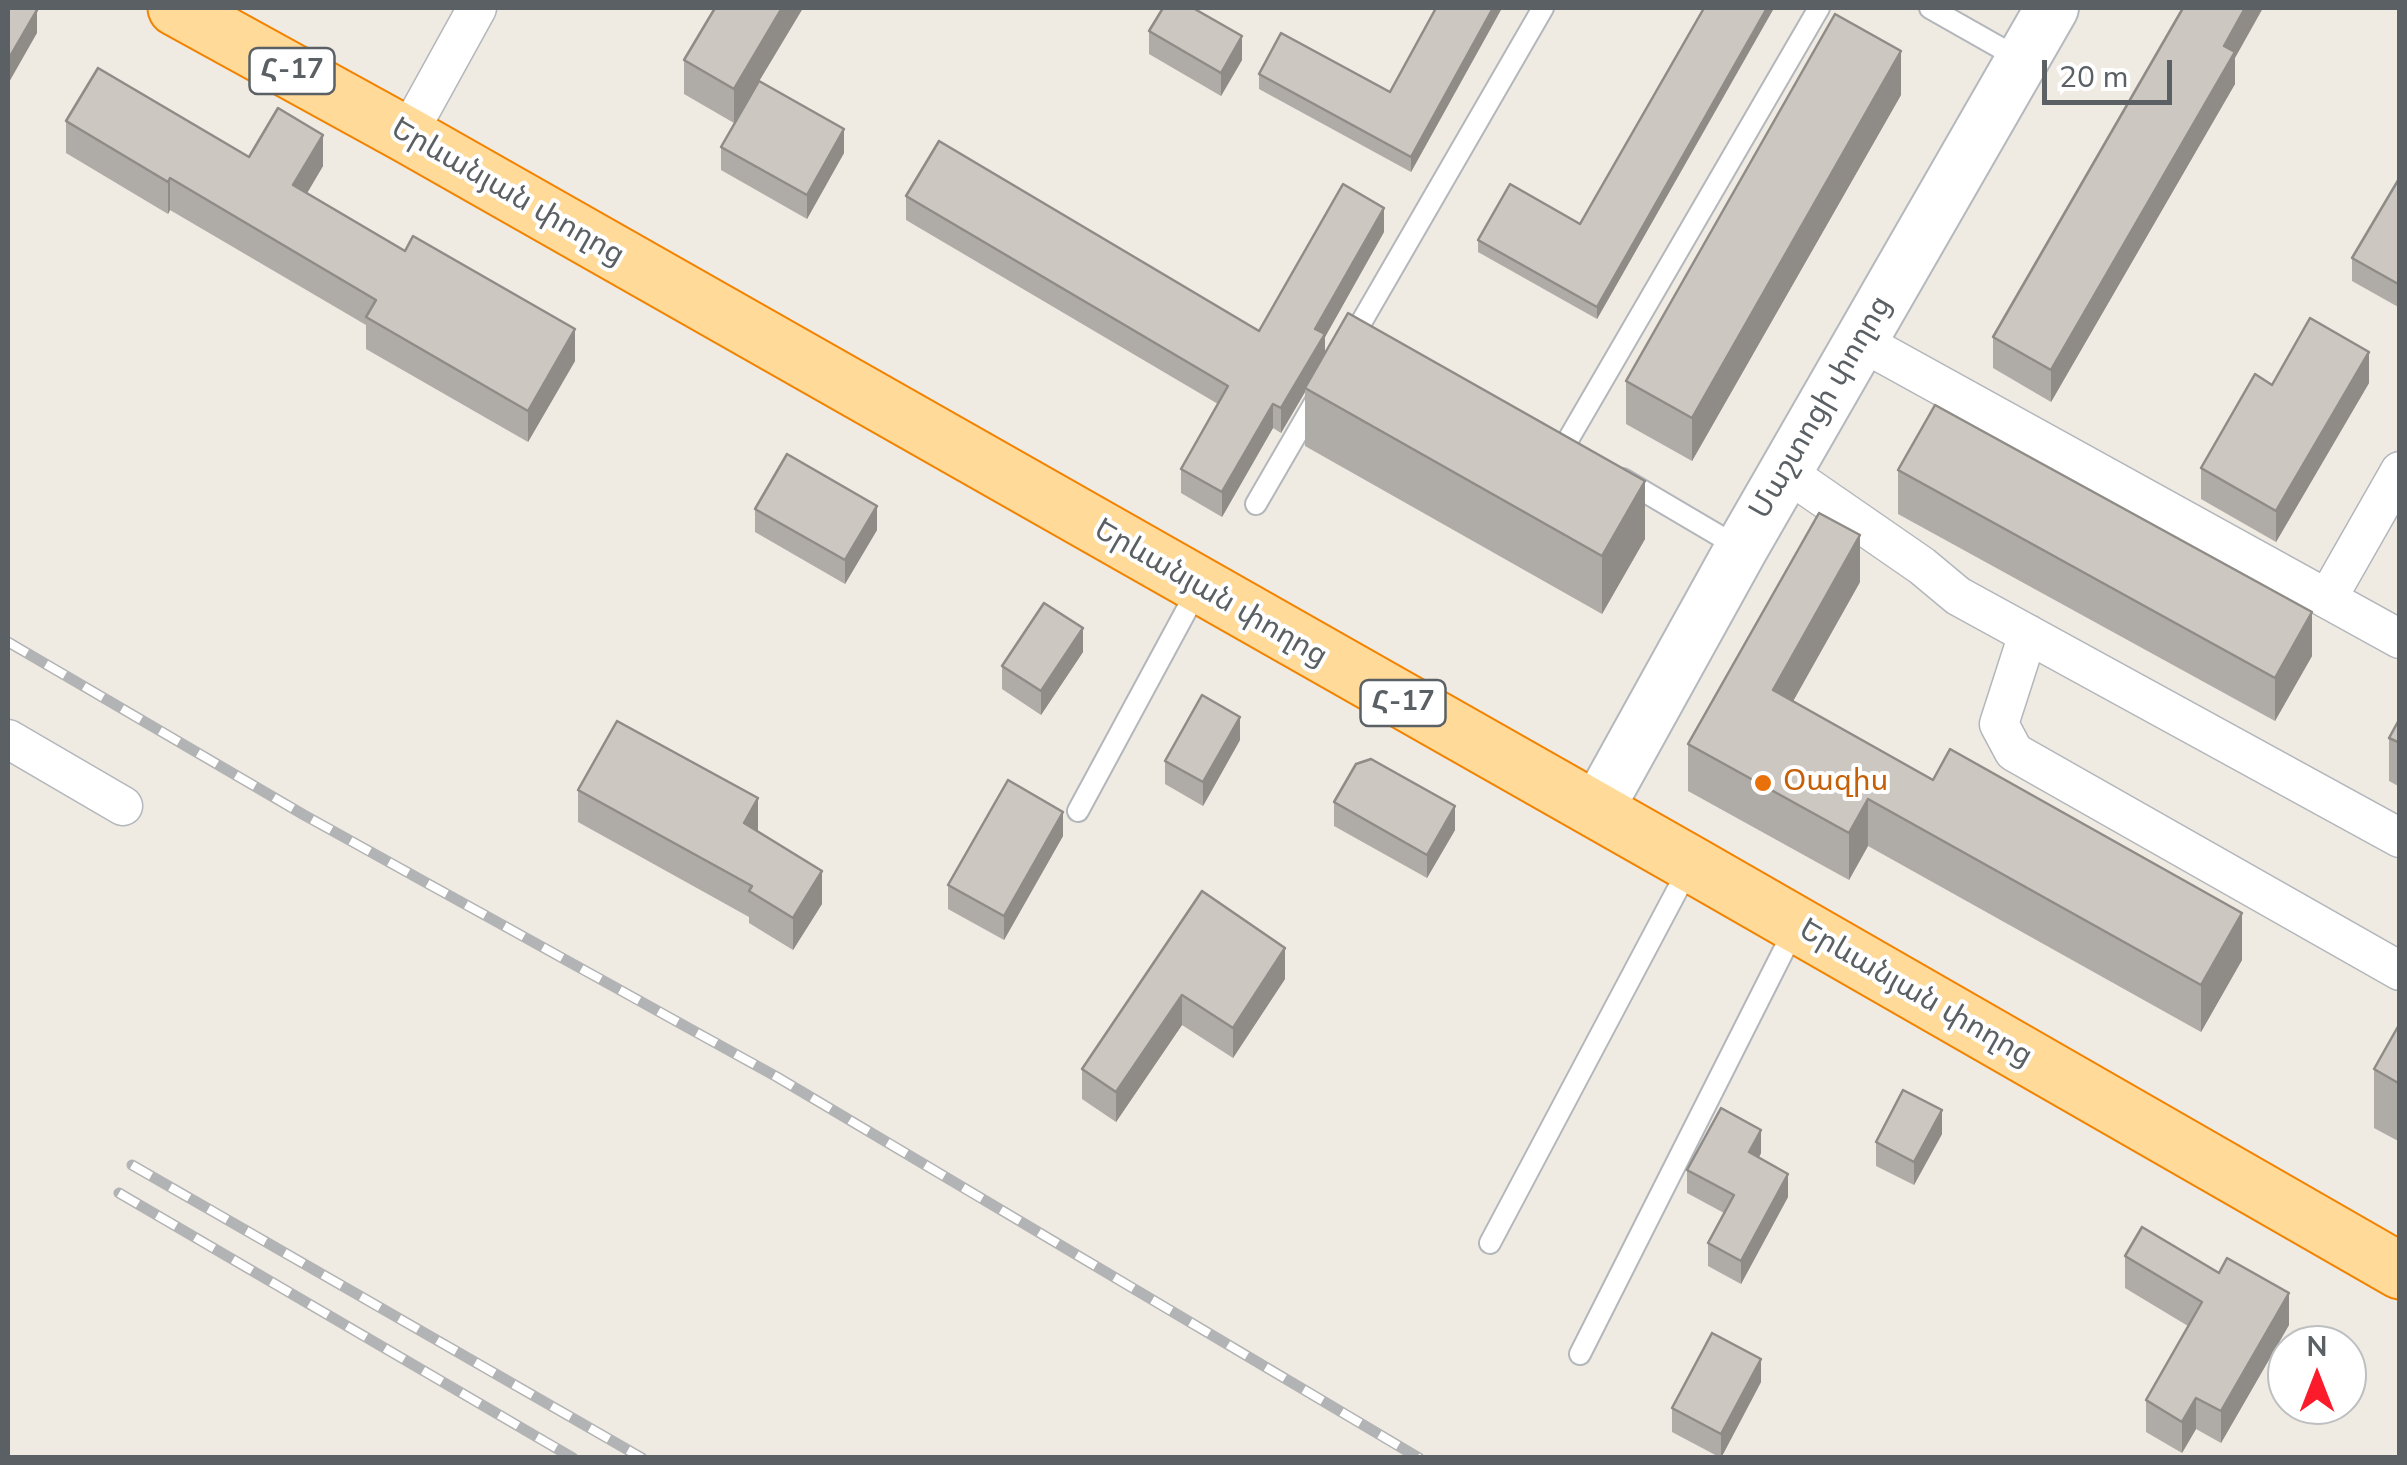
<!DOCTYPE html>
<html>
<head>
<meta charset="utf-8">
<style>
	body { margin:0 }
	#map { position:relative; width:2407px; height:1465px; overflow:hidden; background:#efeae2; font-family:"Nunito Sans",sans-serif }
	canvas { display:block }
	.frame { position:absolute; inset:0; border:10px solid #5a6064; pointer-events:none }
	.north { position:absolute; left:2267px; top:1325px; width:100px; height:100px; box-sizing:border-box; background:#fff; border:2px solid #bdbfc1; border-radius:50%; rotate:0deg; font-size:28px; font-weight:700; line-height:40px; text-align:center; color:#5a6064 }
	.north::after { content:''; display:block; margin:auto; width:35px; height:45px; background:#fb1b2a; clip-path:polygon(50% 0,100% 100%,50% 72%,0 100%) }
	.scale { position:absolute; left:2042px; top:60px; width:130px; height:45px; box-sizing:border-box; border:5px solid #5a6064; border-top:0; padding-left:12px; font-size:30px; line-height:35px; white-space:nowrap; color:#5a6064; -webkit-text-stroke:8px #fff; paint-order:stroke }
</style>
</head>
<body>
<div id="map">
<canvas width="2407" height="1465"></canvas>
<div class="frame"></div>
<div class="north">N</div>
<div class="scale">20 m</div>
</div>
<script>
const ctx = document.querySelector('canvas').getContext('2d');
ctx.lineJoin = 'round';
function poly(rows) {
  const path = new Path2D();
  for (const r of rows) {
    path.moveTo(r[0], r[1]);
    for (let i = 2; i < r.length; i += 2) path.lineTo(r[i], r[i + 1]);
  }
  return path;
}
function stroke(path, color, width, dash) {
  ctx.strokeStyle = color;
  ctx.lineWidth = width;
  ctx.lineCap = dash ? 'butt' : 'round';
  ctx.setLineDash(dash || []);
  ctx.stroke(path);
}
function paint(path, color) {
  ctx.fillStyle = color;
  ctx.fill(path, 'evenodd');
}
function write(font, color, halo, rows, align = 'center') {
  ctx.font = font + ' "Nunito Sans","Noto Sans Armenian",sans-serif';
  ctx.lineWidth = 8;
  ctx.setLineDash([]);
  ctx.textBaseline = 'middle';
  ctx.strokeStyle = halo;
  ctx.fillStyle = color;
  for (const [text, x, y, turn = 0] of rows) {
    ctx.save();
    ctx.translate(x, y);
    ctx.rotate((+turn || 0) * Math.PI / 180);
    ctx.textAlign = isNaN(turn) ? turn : align;
    if (halo) ctx.strokeText(text, 0, 0);
    ctx.fillText(text, 0, 0);
    ctx.restore();
  }
}
const service = poly([
	[1930,8,2020,59],
	[1358,328,1543,8],
	[1565,445,1819,8],
	[1623,479,1740,548],
	[1256,504,1318,397],
	[1078,811,1199,587],
	[1490,1243,1690,866],
	[1580,1354,1795,928]
]);
const minor = poly([
	[407,135,477,8],
	[1860,341,2400,639],
	[1786,472,1922,566,1958,596,2400,838],
	[2327,599,2400,471],
	[2028,634,1999,724,2014,752,2400,971],
	[8,739,123,806]
]);
const secondary = poly([
	[1596,811,1741,549,2052,8]
]);
const trunk = poly([
	[176,8,407,135,1691,864,2400,1271]
]);
stroke(service, '#b3b7bb', 24);
stroke(minor, '#b3b7bb', 41);
stroke(secondary, '#b4b9be', 56);
stroke(trunk, '#f18300', 59);
stroke(service, '#fff', 20);
stroke(minor, '#fff', 38);
stroke(secondary, '#fff', 52);
stroke(trunk, '#ffda98', 55);
const rail = poly([
	[8,642,304,815,777,1077,1419,1458],
	[132,1165,642,1458],
	[119,1193,573,1458]
]);
stroke(rail, '#b2b3b4', 11);
stroke(rail, '#fff', 8, [22]);
paint(poly([
	[803,8,759,81,844,153,807,219,721,170,721,147,734,123,684,94,684,60],
	[1436,8,1502,8,1411,172,1259,89,1259,74,1390,92],
	[1704,8,1774,8,1597,319,1478,252,1478,240,1580,224],
	[1149,31,1242,60,1221,96,1149,54],
	[2235,58,2235,84,2051,402,1993,368,1993,337],
	[1901,95,1692,461,1626,424,1626,381],
	[66,121,249,157,323,166,307,193,575,361,528,442,366,349,366,325,170,210,168,214,66,153],
	[2400,177,2400,308,2352,281,2352,258],
	[906,196,1259,331,1384,232,1325,337,1325,355,1645,539,1602,614,1305,446,1305,392,1281,433,1273,428,1222,517,1181,493,1181,469,1218,404,906,220],
	[2369,383,2276,542,2201,499,2201,468,2272,385],
	[1898,470,2312,656,2275,721,1898,514],
	[755,509,877,530,845,584,755,532],
	[1860,582,1793,701,2242,960,2201,1032,1868,846,1849,880,1688,791,1688,744],
	[1083,652,1041,715,1002,689,1002,666],
	[2400,718,2400,787,2389,781,2389,738],
	[1240,740,1203,806,1165,784,1165,761],
	[578,790,758,830,758,831,822,904,793,950,749,923,749,917,578,822],
	[1334,802,1455,830,1427,878,1334,826],
	[1063,836,1004,940,948,909,948,885],
	[1202,891,1285,979,1233,1058,1182,1025,1116,1122,1082,1099,1082,1069],
	[2400,1023,2400,1142,2374,1128,2374,1069],
	[1942,1134,1914,1185,1876,1166,1876,1142],
	[1761,1153,1759,1158,1788,1197,1741,1284,1708,1266,1708,1243,1724,1213,1687,1193,1687,1170],
	[2125,1256,2289,1325,2221,1443,2196,1429,2182,1453,2146,1432,2146,1400,2188,1326,2125,1288],
	[1761,1382,1721,1458,1672,1432,1672,1408]
]), '#afaba6');
paint(poly([
	[782,8,803,8,734,123,734,89],
	[1493,8,1502,8,1411,172,1411,157],
	[1767,8,1774,8,1597,319,1597,307],
	[2245,8,2263,8,2235,58,2235,84,2051,402,2051,370],
	[37,10,37,33,8,84,8,60],
	[1242,36,1242,60,1221,96,1221,73],
	[1901,51,1901,95,1692,461,1692,418],
	[844,129,844,153,807,219,807,195],
	[323,135,323,166,293,217,293,185],
	[170,178,170,210,168,214,168,182],
	[1384,208,1384,232,1325,337,1325,358,1305,388,1305,392,1281,433,1281,408,1315,329],
	[575,329,575,361,528,442,528,411],
	[2369,352,2369,383,2276,542,2276,511],
	[1273,404,1273,428,1222,517,1222,492],
	[1645,481,1645,539,1602,614,1602,556],
	[877,506,877,530,845,584,845,560],
	[1860,535,1860,582,1773,737,1773,690],
	[2312,612,2312,656,2275,721,2275,678],
	[1083,628,1083,652,1041,715,1041,691],
	[1240,717,1240,740,1203,806,1203,782],
	[758,798,758,830,744,855,744,823],
	[1868,799,1868,846,1849,880,1849,833],
	[1455,806,1455,830,1427,878,1427,855],
	[1063,812,1063,836,1004,940,1004,916],
	[822,871,822,904,793,950,793,918],
	[2242,913,2242,960,2201,1032,2201,985],
	[1285,948,1285,979,1233,1058,1233,1028],
	[1182,995,1182,1025,1116,1122,1116,1092],
	[1942,1110,1942,1134,1914,1185,1914,1162],
	[1761,1130,1761,1153,1749,1176,1749,1152],
	[1788,1174,1788,1197,1741,1284,1741,1261],
	[2289,1293,2289,1325,2221,1443,2221,1411],
	[1761,1359,1761,1382,1721,1458,1721,1434],
	[2196,1398,2196,1429,2182,1453,2182,1422]
]), '#8f8b87');
const building = poly([
	[8,8,34,8,37,10,8,60,8,8],
	[715,8,782,8,734,89,684,60,715,8],
	[1163,8,1193,8,1242,36,1221,73,1149,31,1163,8],
	[1436,8,1493,8,1411,157,1259,74,1281,33,1390,92,1436,8],
	[1704,8,1767,8,1597,307,1478,240,1510,184,1580,224,1704,8],
	[2183,8,2245,8,2224,46,2235,52,2051,370,1993,337,2183,8],
	[1835,14,1901,51,1692,418,1626,381,1835,14],
	[98,68,249,157,278,108,323,135,293,185,405,251,413,236,575,329,528,411,366,317,376,300,170,178,168,182,66,121,98,68],
	[759,81,844,129,807,195,721,147,759,81],
	[939,141,1259,331,1343,184,1384,208,1315,329,1325,334,1281,408,1273,404,1222,492,1181,469,1228,386,906,196,939,141],
	[2400,177,2400,285,2352,258,2400,177],
	[1348,313,1645,481,1602,556,1305,388,1348,313],
	[2310,318,2369,352,2276,511,2201,468,2255,374,2272,385,2310,318],
	[1935,405,2312,612,2275,678,1898,470,1935,405],
	[787,454,877,506,845,560,755,509,787,454],
	[1819,513,1860,535,1773,690,1933,780,1950,749,2242,913,2201,985,1868,799,1849,833,1688,744,1819,513],
	[1044,603,1083,628,1041,691,1002,666,1044,603],
	[1202,695,1240,717,1203,782,1165,761,1202,695],
	[2400,718,2400,743,2389,738,2400,718],
	[617,721,758,798,744,823,822,871,793,918,749,891,752,886,578,790,617,721],
	[1371,759,1455,806,1427,855,1334,802,1356,764,1371,759],
	[1008,780,1063,812,1004,916,948,885,1008,780],
	[1202,891,1285,948,1233,1028,1182,995,1116,1092,1082,1069,1202,891],
	[2400,1023,2400,1084,2374,1069,2400,1023],
	[1903,1090,1942,1110,1914,1162,1876,1142,1903,1090],
	[1721,1108,1761,1130,1749,1152,1788,1174,1741,1261,1708,1243,1734,1195,1687,1170,1721,1108],
	[2142,1227,2219,1273,2227,1258,2289,1293,2221,1411,2196,1398,2182,1422,2146,1400,2202,1302,2125,1256,2142,1227],
	[1712,1333,1761,1359,1721,1434,1672,1408,1712,1333]
]);
paint(building, '#ccc7c1');
stroke(building, '#8f8b87', 2.5);
for (const [x, y, r, color] of [
	[1763,783,10,"#e8710a"]
]) {
  const dot = new Path2D();
  dot.arc(x, y, r, 0, 2 * Math.PI);
  ctx.fillStyle = color;
  ctx.fill(dot);
  stroke(dot, '#fff', 4);
}
for (const [x, y, w] of [
	[292,71,85],
	[1403,703,85]
]) {
  const box = new Path2D();
  box.roundRect(x - w / 2, y - 23, w, 46, 8);
  ctx.fillStyle = '#fff';
  ctx.fill(box);
  stroke(box, '#5a6064', 2.5);
}
write('bold 28px', '#5a6064', null, [
	["Հ-17",292,71],
	["Հ-17",1403,703]
]);
write('30px', '#5a6064', '#fff', [
	["Երևանյան փողոց",507,193,30],
	["Մաշտոցի փողոց",1822,408,-60],
	["Երևանյան փողոց",1210,594,30],
	["Երևանյան փողոց",1915,994,30]
]);
write('30px', '#c56008', '#fff', [
	["Օազիս",1783,783]
], 'left');
</script>
</body>
</html>
